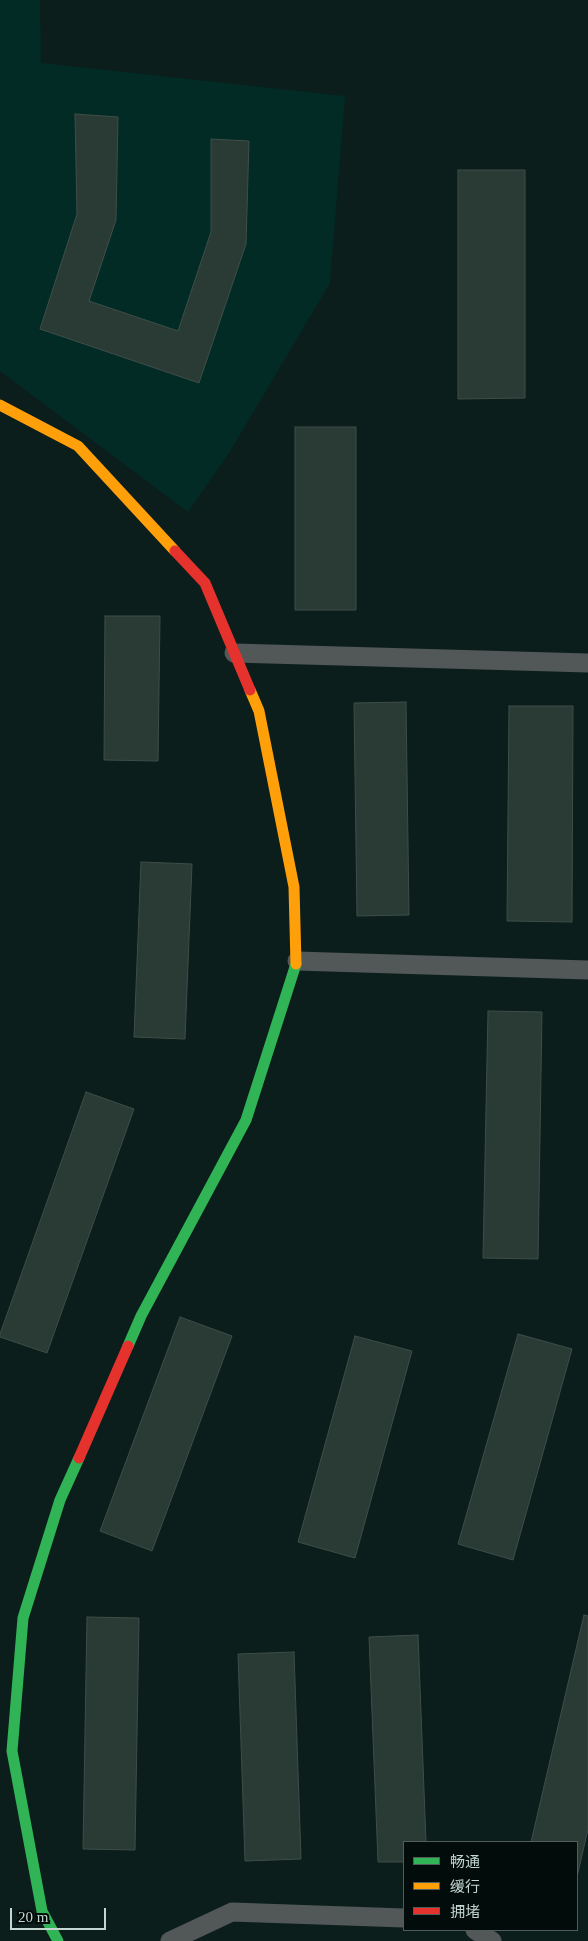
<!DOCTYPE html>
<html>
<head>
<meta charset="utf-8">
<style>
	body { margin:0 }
	#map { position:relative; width:588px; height:1941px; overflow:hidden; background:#0c1e1b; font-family:"Times New Roman","Noto Sans SC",serif }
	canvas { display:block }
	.legend { position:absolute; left:403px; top:1841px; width:175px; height:90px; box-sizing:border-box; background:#020c0a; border:1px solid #505d5a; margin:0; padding:6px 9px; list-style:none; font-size:15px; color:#c4d6d2 }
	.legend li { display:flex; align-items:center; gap:10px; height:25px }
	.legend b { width:25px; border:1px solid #505d5a }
	.scale { position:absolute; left:10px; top:1908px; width:96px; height:22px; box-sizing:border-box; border:2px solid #c4d6d2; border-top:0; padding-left:6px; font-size:15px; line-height:18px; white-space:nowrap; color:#c4d6d2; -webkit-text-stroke:4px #020c0a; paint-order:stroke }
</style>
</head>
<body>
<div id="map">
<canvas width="588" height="1941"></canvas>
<ul class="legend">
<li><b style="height:6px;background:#30b455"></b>畅通</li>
<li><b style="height:6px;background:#ff9f0a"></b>缓行</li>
<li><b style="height:6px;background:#e5322d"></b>拥堵</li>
</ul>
<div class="scale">20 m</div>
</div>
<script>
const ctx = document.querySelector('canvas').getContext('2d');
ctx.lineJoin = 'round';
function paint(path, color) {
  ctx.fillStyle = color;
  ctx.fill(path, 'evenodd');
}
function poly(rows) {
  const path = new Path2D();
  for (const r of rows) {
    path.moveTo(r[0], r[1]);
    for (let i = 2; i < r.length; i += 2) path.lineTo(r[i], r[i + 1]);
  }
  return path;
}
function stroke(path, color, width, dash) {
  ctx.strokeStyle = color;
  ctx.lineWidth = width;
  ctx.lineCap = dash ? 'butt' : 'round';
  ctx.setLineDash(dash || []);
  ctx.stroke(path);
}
paint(poly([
	[0,0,40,0,41,63,345,96,330,283,229,453,188,512,0,371]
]), '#022b25');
const building = poly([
	[75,114,118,117,116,220,89,301,178,331,211,232,211,139,249,141,246,244,199,383,40,329,77,214,75,114],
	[458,170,525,170,525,398,458,399,458,170],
	[295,427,356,427,356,610,295,610,295,427],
	[105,616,160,616,158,761,104,760,105,616],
	[406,702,409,915,357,916,354,703,406,702],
	[509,706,573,706,572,922,507,921,509,706],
	[141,862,192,864,185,1039,134,1037,141,862],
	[488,1011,542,1012,538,1259,483,1258,488,1011],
	[86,1092,134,1109,47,1353,0,1337,0,1334,86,1092],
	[180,1317,232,1336,152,1551,100,1531,180,1317],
	[518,1334,572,1349,513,1560,458,1544,518,1334],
	[355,1336,412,1351,355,1558,298,1542,355,1336],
	[584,1615,588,1616,588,1829,577,1877,577,1842,531,1842,584,1615],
	[87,1617,139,1618,135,1850,83,1849,87,1617],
	[418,1635,426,1842,404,1842,404,1862,378,1862,369,1637,418,1635],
	[294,1652,301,1859,245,1861,238,1654,294,1652]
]);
paint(building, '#2a3b35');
stroke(building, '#3f4d48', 1);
stroke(poly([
	[234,653,588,663],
	[297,961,588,970],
	[475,1930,492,1941],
	[170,1941,232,1912,404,1918]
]), '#515857', 19);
stroke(poly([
	[128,1346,141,1316,246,1120,296,964],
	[58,1941,42,1911,12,1751,23,1618,60,1500,79,1458]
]), '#30b455', 11);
stroke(poly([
	[0,405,78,446,175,551],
	[250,690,259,711,294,887,296,964]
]), '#ff9f0a', 11);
stroke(poly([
	[175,551,205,583,250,690],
	[79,1458,128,1346]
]), '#e5322d', 11);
</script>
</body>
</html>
